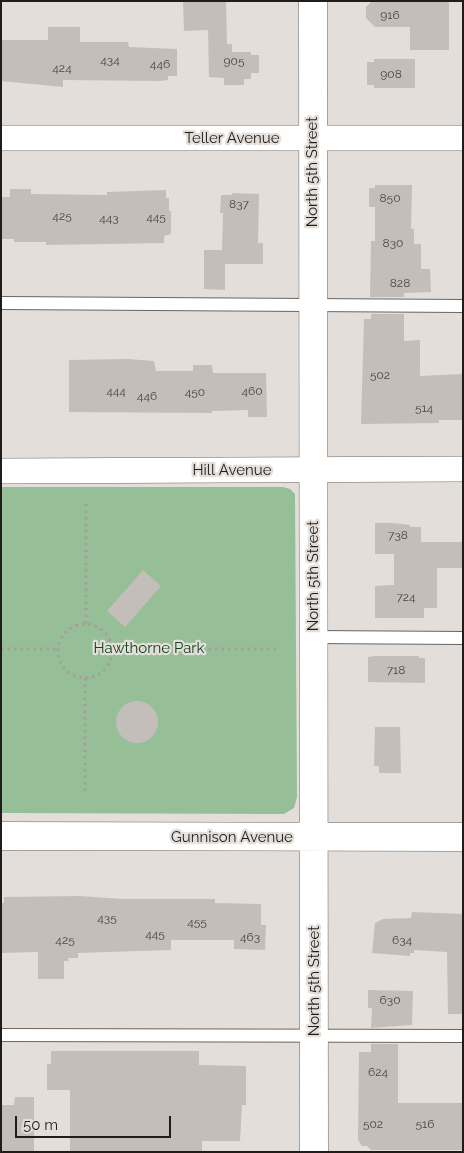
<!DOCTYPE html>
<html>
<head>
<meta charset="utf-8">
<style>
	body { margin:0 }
	#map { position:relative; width:464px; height:1153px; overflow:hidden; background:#e3ded9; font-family:Raleway,sans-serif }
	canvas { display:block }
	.frame { position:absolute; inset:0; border:2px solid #1f1d1b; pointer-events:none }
	.scale { position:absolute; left:15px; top:1116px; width:156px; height:22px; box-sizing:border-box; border:2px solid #1f1d1b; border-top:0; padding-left:6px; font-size:15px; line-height:18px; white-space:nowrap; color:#1f1d1b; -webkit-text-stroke:4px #e3ded9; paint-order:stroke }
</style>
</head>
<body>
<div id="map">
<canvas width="464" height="1153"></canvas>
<div class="frame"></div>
<div class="scale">50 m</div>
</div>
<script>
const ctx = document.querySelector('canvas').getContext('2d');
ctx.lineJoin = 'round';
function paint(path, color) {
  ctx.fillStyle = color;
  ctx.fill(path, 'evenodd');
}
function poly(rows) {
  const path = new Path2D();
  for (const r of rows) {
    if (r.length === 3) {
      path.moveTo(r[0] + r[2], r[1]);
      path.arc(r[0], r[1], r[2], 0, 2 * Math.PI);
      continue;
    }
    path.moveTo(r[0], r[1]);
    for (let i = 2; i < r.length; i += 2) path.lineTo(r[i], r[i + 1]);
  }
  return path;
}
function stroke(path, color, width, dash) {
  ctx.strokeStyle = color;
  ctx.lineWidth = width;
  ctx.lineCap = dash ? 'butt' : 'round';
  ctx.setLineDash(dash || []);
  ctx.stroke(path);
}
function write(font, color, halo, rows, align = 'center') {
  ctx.font = font + ' Raleway,sans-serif';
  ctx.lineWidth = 4.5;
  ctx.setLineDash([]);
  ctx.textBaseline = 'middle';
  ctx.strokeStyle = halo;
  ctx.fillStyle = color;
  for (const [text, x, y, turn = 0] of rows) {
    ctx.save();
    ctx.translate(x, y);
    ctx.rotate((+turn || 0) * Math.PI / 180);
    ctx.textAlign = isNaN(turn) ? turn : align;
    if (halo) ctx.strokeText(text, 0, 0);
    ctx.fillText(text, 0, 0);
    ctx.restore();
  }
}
paint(poly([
	[1,487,283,487,290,489,295,494,297,797,294,808,284,814,1,813]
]), '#96bf98');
paint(poly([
	[183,1,226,1,227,44,232,44,232,52,251,52,251,55,259,55,259,73,251,73,251,79,244,79,244,85,224,85,224,78,209,77,208,30,184,31],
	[372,1,449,2,449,50,410,50,410,27,375,27,366,18,366,7],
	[48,27,80,27,80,42,128,42,129,47,177,49,177,76,168,76,168,80,160,81,63,80,63,87,1,81,1,40,48,40],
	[374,59,415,59,415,88,374,88,374,85,367,85,367,62,374,62],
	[375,185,412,185,411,229,414,229,414,244,421,244,421,269,430,269,431,292,404,293,404,297,370,297,371,241,375,241,375,207,369,207,369,188,375,188],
	[10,189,31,189,31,194,107,195,107,192,166,190,166,198,169,198,169,211,171,211,171,234,164,236,164,243,46,245,46,242,14,242,14,239,1,239,1,197,10,197],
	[232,193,259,194,258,243,263,243,263,264,225,264,225,290,204,289,204,250,222,250,223,213,220,213,221,195,232,195],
	[371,314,404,314,404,341,420,340,420,376,463,374,463,420,439,420,439,423,361,424,364,319,371,319],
	[128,359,154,361,156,371,193,371,193,365,212,365,213,373,266,373,267,417,248,417,248,410,212,411,212,413,69,412,69,360],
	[375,523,393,523,410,525,410,527,421,527,421,542,463,542,463,568,437,568,437,608,424,608,424,618,375,618,375,586,394,585,394,554,375,554],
	[143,570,161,586,125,627,107,611],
	[375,656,419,656,419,658,425,658,425,683,368,682,368,657],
	[137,722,21],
	[375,727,400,727,401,773,379,773,379,766,374,766],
	[79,896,123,899,215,899,215,903,261,904,261,925,266,925,265,950,234,949,234,940,171,940,171,950,78,953,78,958,68,958,69,961,64,961,64,979,38,979,38,952,1,953,1,903,4,903,4,897],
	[412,912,463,914,463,1014,448,1014,447,952,414,950,414,953,410,953,410,956,372,953,375,923,383,919,411,918],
	[368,990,413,991,412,1025,371,1028,372,1008,368,1008],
	[371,1044,398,1044,398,1103,463,1103,463,1150,371,1150,367,1146,362,1146,358,1140,359,1052,371,1052],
	[51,1051,199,1051,199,1065,246,1066,246,1105,242,1105,240,1141,202,1141,202,1152,70,1152,70,1090,47,1090,47,1064,51,1064],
	[15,1097,34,1097,34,1152,1,1152,1,1105,14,1105]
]), '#c4beba');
const lane = poly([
	[1,303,463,306],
	[313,637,463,638],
	[1,1035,463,1036]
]);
const street = poly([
	[1,138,463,138],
	[1,471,463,469]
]);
const secondary = poly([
	[313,1,314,1152],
	[1,836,463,837]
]);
stroke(lane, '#6a6561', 14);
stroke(street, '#6a6561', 26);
stroke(secondary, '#6a6561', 29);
stroke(poly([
	[86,504,86,625],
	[85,651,27],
	[1,649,58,649],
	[111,649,280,649],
	[85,678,85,793]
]), '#a39f9b', 3, [2.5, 4]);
stroke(lane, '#fff', 12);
stroke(street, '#fff', 25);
stroke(secondary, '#fff', 28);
write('12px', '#484543', null, [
	["916",390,15],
	["434",110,60],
	["905",234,61],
	["446",160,64],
	["424",62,68],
	["908",391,74],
	["850",390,198],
	["837",239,204],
	["425",62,216],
	["445",156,217],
	["443",109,218],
	["830",393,243],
	["828",400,283],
	["502",380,375],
	["444",116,391],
	["460",252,391],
	["450",195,392],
	["446",147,396],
	["514",424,408],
	["738",398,535],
	["724",406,597],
	["718",396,670],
	["435",107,918],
	["455",197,922],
	["445",155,934],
	["463",250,937],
	["425",65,940],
	["634",402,940],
	["630",390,1000],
	["624",378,1072],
	["502",373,1124],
	["516",425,1124]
]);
write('15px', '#1f1d1b', '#e3ded9', [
	["Teller Avenue",232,138],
	["North 5th Street",312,172,-90],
	["Hill Avenue",232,470],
	["North 5th Street",313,576,-90],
	["Gunnison Avenue",232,837],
	["North 5th Street",314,981,-90]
]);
write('15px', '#12441a', '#e3ded9', [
	["Hawthorne Park",149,648]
]);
</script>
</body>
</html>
